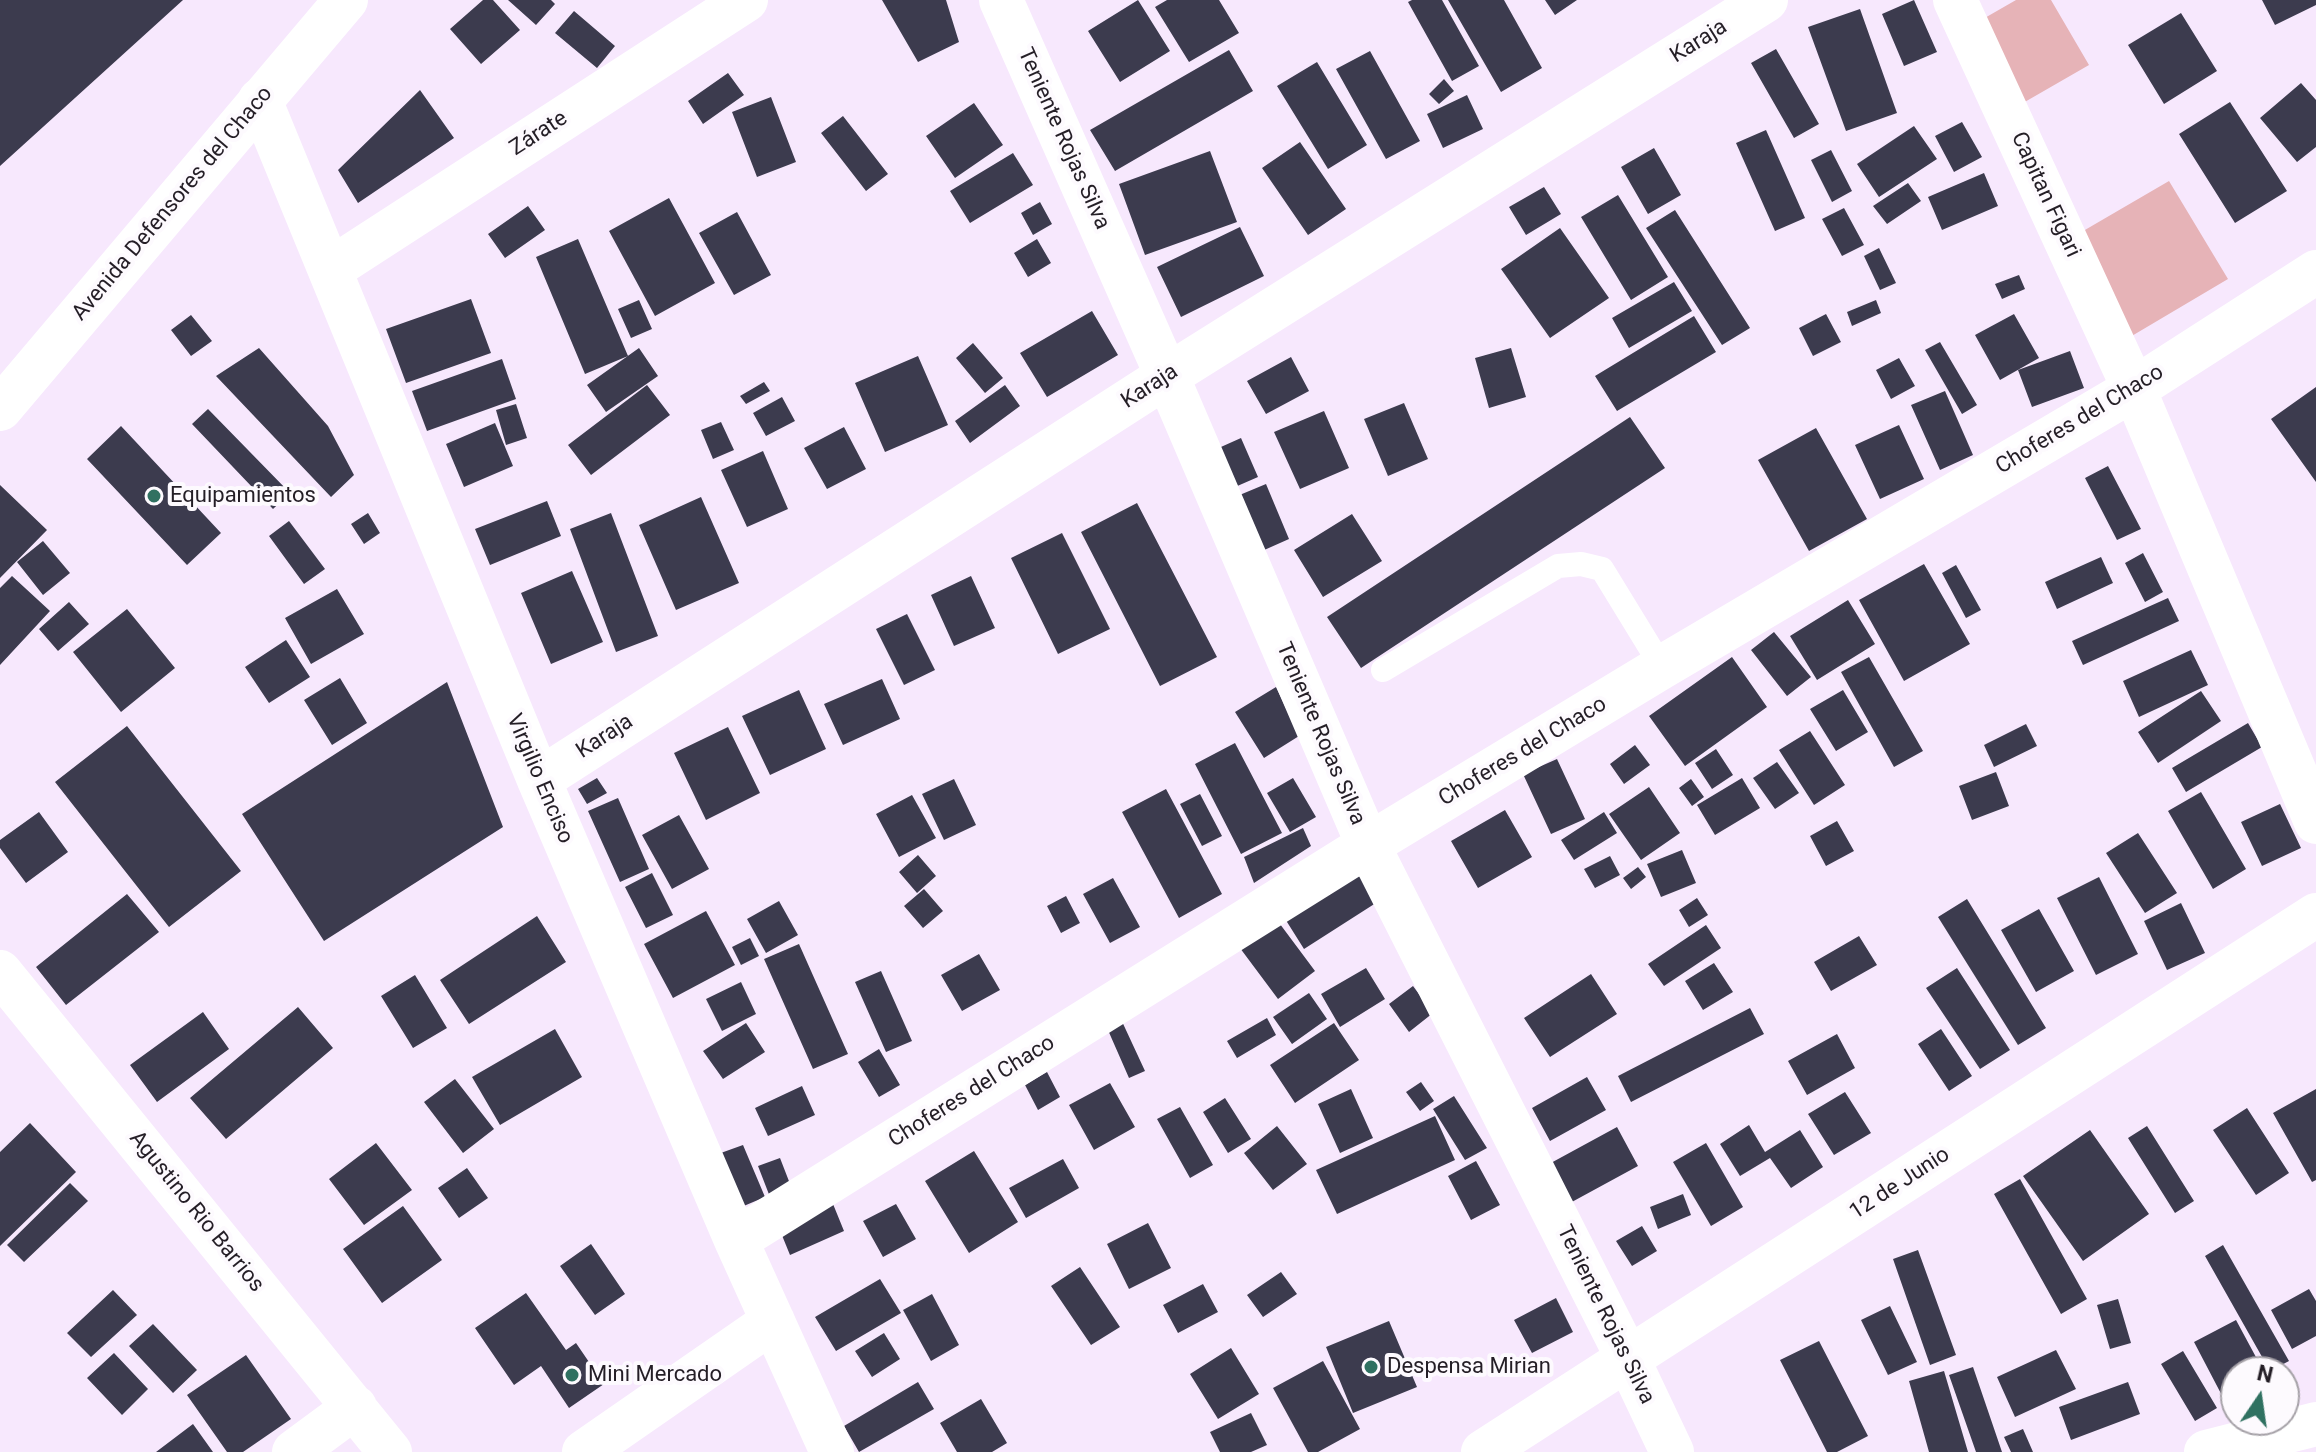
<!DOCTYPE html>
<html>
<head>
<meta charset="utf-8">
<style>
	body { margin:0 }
	#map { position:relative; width:2316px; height:1452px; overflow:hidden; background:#f7e8fd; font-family:Roboto,sans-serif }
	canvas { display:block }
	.north { position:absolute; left:2220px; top:1356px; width:80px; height:80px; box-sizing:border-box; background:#fdfafe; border:2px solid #a6a2a8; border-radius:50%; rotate:13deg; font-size:22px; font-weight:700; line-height:32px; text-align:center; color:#241e26 }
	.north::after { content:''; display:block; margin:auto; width:28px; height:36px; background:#307161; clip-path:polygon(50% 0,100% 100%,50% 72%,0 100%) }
</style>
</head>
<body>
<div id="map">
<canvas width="2316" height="1452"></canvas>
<div class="north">N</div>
</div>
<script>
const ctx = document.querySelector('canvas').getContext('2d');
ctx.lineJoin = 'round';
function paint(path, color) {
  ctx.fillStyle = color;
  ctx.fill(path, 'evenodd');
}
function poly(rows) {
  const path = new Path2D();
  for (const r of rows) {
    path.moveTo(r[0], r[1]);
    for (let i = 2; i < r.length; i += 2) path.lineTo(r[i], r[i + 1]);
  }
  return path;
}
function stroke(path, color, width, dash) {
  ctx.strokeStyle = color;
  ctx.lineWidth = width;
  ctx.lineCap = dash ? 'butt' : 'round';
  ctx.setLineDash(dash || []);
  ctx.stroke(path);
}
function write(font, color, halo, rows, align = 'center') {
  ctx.font = font + ' Roboto,sans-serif';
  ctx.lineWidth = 8;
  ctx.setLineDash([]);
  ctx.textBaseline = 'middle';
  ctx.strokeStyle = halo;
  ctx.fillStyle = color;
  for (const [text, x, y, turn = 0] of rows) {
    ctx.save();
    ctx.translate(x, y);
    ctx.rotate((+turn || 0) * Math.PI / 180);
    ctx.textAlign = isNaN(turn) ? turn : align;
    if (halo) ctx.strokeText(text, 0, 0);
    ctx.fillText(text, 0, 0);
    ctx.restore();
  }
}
paint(poly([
	[2016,0,2051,0,2089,65,2023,103,1976,23],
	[2169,181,2228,279,2125,340,2066,241]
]), '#e6b3b7');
paint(poly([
	[0,0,183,0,0,166],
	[483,0,493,0,520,30,481,64,450,29],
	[508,0,551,0,555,4,536,25],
	[882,0,946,0,959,42,918,62],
	[1138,0,1170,51,1120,82,1088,31],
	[1167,0,1219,0,1239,33,1189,62,1155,7],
	[1412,0,1442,0,1479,66,1452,81,1408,2],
	[1448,0,1504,0,1542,68,1501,92],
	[1545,0,1577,0,1555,15],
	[1914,0,1937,52,1904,66,1882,14],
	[2262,0,2316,0,2316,5,2275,25],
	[1860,9,1897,113,1846,131,1808,27],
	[574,11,615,46,597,68,555,33],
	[2181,13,2217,71,2164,104,2128,45],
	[1776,49,1819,124,1794,138,1751,63],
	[1229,50,1253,91,1115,171,1090,130],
	[1370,51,1420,141,1386,159,1336,69],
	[1317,62,1367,145,1328,169,1277,86],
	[728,73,744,95,703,124,688,101],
	[1444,79,1454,91,1439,104,1429,94],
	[2301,83,2316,100,2316,147,2297,162,2260,118],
	[420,90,454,138,358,203,338,170],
	[1467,95,1483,129,1443,148,1427,114],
	[771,97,796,162,757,177,732,112],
	[2230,102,2287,191,2235,223,2179,134],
	[974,103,1003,145,955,178,926,136],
	[843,116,888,174,866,191,821,133],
	[1962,122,1982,157,1954,172,1935,136],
	[1914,126,1937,159,1879,197,1857,164],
	[1766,130,1805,218,1775,231,1736,143],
	[1300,142,1346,209,1308,235,1262,168],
	[1654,148,1681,195,1648,214,1621,167],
	[1831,150,1852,191,1832,202,1811,160],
	[1210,151,1237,222,1145,255,1119,184],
	[1013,153,1033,185,970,223,950,191],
	[1984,173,1998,206,1942,230,1928,197],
	[1908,183,1921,201,1887,224,1873,206],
	[1544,187,1561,214,1526,235,1509,207],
	[1618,195,1668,277,1631,300,1581,217],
	[669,198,715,283,655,316,609,231],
	[1040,202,1052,224,1033,235,1021,213],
	[528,206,545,230,505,258,488,234],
	[1844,208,1864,245,1842,256,1822,219],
	[1675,210,1750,328,1722,345,1646,228],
	[737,212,771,275,734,295,699,233],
	[1240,227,1264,276,1181,317,1157,267],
	[1560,228,1609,298,1550,338,1501,269],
	[578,239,628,356,585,374,536,257],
	[1037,239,1051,263,1028,277,1014,253],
	[1879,248,1896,283,1880,290,1864,256],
	[2019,275,2025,289,2002,299,1995,284],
	[1674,282,1692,311,1629,348,1612,318],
	[471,299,491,353,406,383,386,329],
	[639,300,652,329,631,338,618,309],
	[1876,300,1881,313,1852,326,1847,312],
	[1092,311,1118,355,1047,397,1020,353],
	[1826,314,1841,342,1813,356,1799,328],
	[2014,314,2039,358,2000,380,1975,335],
	[191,315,212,341,191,356,171,330],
	[1694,316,1716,352,1617,411,1595,376],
	[1940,342,1977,405,1962,414,1925,350],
	[973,343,1003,378,985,393,956,358],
	[259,348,328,426,354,475,331,497,216,376],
	[639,348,658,376,606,412,587,385],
	[1511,348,1526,397,1489,408,1475,358],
	[2070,351,2084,388,2032,407,2018,370],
	[918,356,948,425,885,452,855,383],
	[1291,357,1309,391,1266,414,1247,381],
	[1899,358,1915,386,1891,399,1876,370],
	[502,359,516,399,427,431,412,391],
	[764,382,770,391,746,404,740,396],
	[647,385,670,415,591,475,568,445],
	[1005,385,1020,406,970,443,955,421],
	[2316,387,2316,482,2271,419],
	[1945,391,1973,455,1940,470,1911,405],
	[782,397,795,421,766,436,753,413],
	[1404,403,1428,459,1388,476,1364,419],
	[516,404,527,438,506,445,496,410],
	[208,409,290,493,273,509,192,424],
	[1324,411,1349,468,1300,489,1274,432],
	[1630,417,1665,468,1361,668,1327,617],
	[721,422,734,450,713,459,701,430],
	[495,423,513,466,464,487,446,444],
	[1899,425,1924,479,1880,499,1855,445],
	[121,426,221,533,187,565,87,459],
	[844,427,866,469,827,489,804,448],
	[1816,428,1867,519,1809,551,1758,460],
	[1241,438,1258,477,1219,494,1203,455],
	[763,451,788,509,747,527,721,470],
	[2108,466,2141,529,2117,540,2085,478],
	[1266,484,1289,539,1253,555,1230,499],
	[0,485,47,530,0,578],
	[701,497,739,583,676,610,639,525],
	[547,501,561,536,490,565,475,529],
	[1137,503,1217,657,1160,686,1081,532],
	[368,513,380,533,364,544,351,524],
	[611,513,658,636,616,652,570,529],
	[1352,514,1382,561,1323,597,1294,550],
	[289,521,325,569,304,584,269,536],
	[1062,533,1110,629,1058,654,1011,558],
	[43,541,70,573,43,595,17,562],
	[2143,553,2163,592,2145,602,2125,563],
	[2101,557,2113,583,2057,609,2045,582],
	[1924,564,1970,644,1904,681,1859,600],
	[1956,565,1981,610,1966,618,1942,573],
	[572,571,603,642,551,664,521,593],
	[12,576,50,611,0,665,0,588],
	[971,576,995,628,954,646,931,595],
	[337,589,364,634,311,664,285,618],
	[2168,598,2179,621,2083,665,2072,641],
	[1848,600,1875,644,1817,680,1790,636],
	[69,602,89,624,58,651,39,629],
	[127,609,175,668,121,712,73,652],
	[907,614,935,670,904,685,876,629],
	[1774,632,1811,677,1787,696,1751,650],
	[286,640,310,677,269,703,245,667],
	[2191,650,2208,685,2139,717,2123,681],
	[1732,657,1767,707,1685,766,1649,716],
	[1869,657,1923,751,1894,767,1841,672],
	[340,678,367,723,332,745,304,700],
	[882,679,900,719,843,745,824,704],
	[447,682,503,827,324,941,242,814],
	[1276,687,1299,736,1264,758,1235,712],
	[799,690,826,749,770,775,742,716],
	[1843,690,1868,732,1836,751,1810,709],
	[2201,691,2221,721,2158,763,2138,732],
	[2248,723,2262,747,2186,792,2172,768],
	[2026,724,2037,746,1994,767,1984,745],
	[127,726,241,871,169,927,55,782],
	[728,727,760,793,706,820,674,753],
	[1810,731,1845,785,1814,805,1779,750],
	[1235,743,1282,833,1241,854,1195,764],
	[1635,745,1650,765,1624,784,1610,764],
	[1716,749,1733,775,1712,789,1695,763],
	[1557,759,1585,819,1551,834,1523,774],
	[1777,762,1799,793,1775,809,1753,778],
	[1996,772,2009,806,1972,820,1959,786],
	[597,778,607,793,587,804,578,789],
	[1293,778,1316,817,1290,832,1267,793],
	[1742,778,1760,808,1715,835,1697,805],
	[954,779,976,825,944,840,922,794],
	[1691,779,1704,797,1692,806,1679,788],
	[1649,787,1680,833,1641,860,1609,814],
	[1166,789,1222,894,1179,918,1122,812],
	[2201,792,2246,869,2213,889,2168,811],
	[1200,794,1222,836,1202,846,1180,804],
	[912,795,936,838,899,857,876,814],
	[618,798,649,869,620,882,588,811],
	[2280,804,2301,848,2262,866,2241,822],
	[1505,810,1532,857,1478,888,1451,841],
	[39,812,68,852,26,883,0,848,0,840],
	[1604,812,1617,833,1574,860,1561,840],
	[679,815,709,869,672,889,642,835],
	[1837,821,1854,851,1826,866,1810,836],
	[1303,828,1311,846,1254,883,1244,857],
	[2138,833,2177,893,2145,913,2106,853],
	[1682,850,1696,883,1661,897,1647,864],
	[918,855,936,876,917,893,899,872],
	[1610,856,1620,875,1595,888,1584,869],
	[1356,866,1379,901,1304,949,1282,914],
	[1638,867,1646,877,1631,889,1623,878],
	[652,873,673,915,646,928,625,887],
	[2099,877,2138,954,2096,975,2057,898],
	[1113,878,1140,927,1110,943,1083,894],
	[924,889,943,911,923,928,904,906],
	[127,894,159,932,66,1005,36,967],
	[1066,896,1080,923,1061,933,1047,906],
	[1697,898,1708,915,1689,927,1679,910],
	[1967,899,2046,1028,2018,1045,1938,917],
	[779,901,798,935,766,953,747,919],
	[2181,903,2205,953,2167,970,2144,921],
	[2039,909,2074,971,2036,992,2001,930],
	[706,911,735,965,673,998,644,944],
	[537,916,566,962,469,1024,440,980],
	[1274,916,1315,971,1278,999,1237,944],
	[1706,925,1721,948,1664,986,1648,964],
	[1859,936,1877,965,1831,991,1814,962],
	[750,938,759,956,741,965,732,947],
	[799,944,848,1054,813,1069,764,959],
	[979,954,1000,990,962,1011,941,975],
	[1714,963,1733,992,1703,1010,1685,981],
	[1366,968,1385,999,1340,1027,1321,994],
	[1957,968,2010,1050,1980,1069,1926,988],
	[881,971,912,1041,886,1052,855,982],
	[1591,974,1617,1014,1550,1057,1524,1018],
	[415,975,447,1028,413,1048,381,996],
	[741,982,756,1014,722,1031,706,999],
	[1413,986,1433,1013,1409,1032,1389,1004],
	[1309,993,1327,1019,1292,1044,1273,1017],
	[298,1007,333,1048,226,1139,190,1098],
	[1750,1008,1764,1034,1631,1102,1618,1076],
	[203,1012,229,1049,157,1102,130,1065],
	[1119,1015,1145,1071,1129,1078,1104,1021],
	[1267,1018,1276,1035,1237,1058,1227,1041],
	[746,1023,765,1052,723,1079,703,1051],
	[1334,1023,1359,1060,1295,1103,1270,1065],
	[555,1029,582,1077,500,1125,472,1077],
	[1941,1029,1972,1076,1949,1091,1918,1044],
	[1837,1034,1855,1068,1807,1095,1788,1061],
	[879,1049,900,1085,879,1097,858,1062],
	[1047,1072,1060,1097,1038,1110,1025,1085],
	[1587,1077,1606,1110,1550,1141,1532,1108],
	[455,1079,494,1129,463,1153,424,1102],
	[1421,1082,1434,1101,1420,1111,1406,1092],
	[1110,1083,1135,1127,1094,1150,1069,1105],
	[802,1086,815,1115,768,1136,755,1108],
	[1351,1089,1373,1138,1340,1153,1318,1104],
	[2316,1089,2316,1180,2312,1182,2273,1113],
	[1845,1092,1871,1133,1834,1155,1808,1114],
	[1454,1096,1487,1148,1465,1160,1433,1109],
	[1225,1098,1251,1139,1228,1153,1203,1112],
	[1180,1107,1213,1165,1190,1178,1157,1119],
	[2247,1108,2289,1173,2256,1195,2213,1130],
	[1435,1116,1455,1160,1337,1214,1316,1170],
	[30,1123,76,1172,0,1246,0,1152],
	[1749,1125,1765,1152,1800,1130,1823,1167,1791,1188,1770,1158,1740,1176,1720,1144],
	[1277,1126,1307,1164,1273,1190,1244,1153],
	[2147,1126,2194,1201,2175,1213,2128,1138],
	[1617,1127,1638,1166,1570,1203,1549,1164],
	[2090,1130,2149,1214,2083,1261,2023,1176],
	[376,1143,412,1190,364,1225,329,1179],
	[1706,1143,1743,1207,1711,1226,1673,1162],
	[743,1145,765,1197,739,1208,718,1154],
	[974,1151,1018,1222,969,1253,925,1181],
	[780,1158,792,1189,770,1197,758,1166],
	[1063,1159,1079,1188,1026,1218,1009,1188],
	[1476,1161,1500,1205,1471,1220,1448,1176],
	[467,1168,488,1198,459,1218,438,1188],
	[2020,1179,2087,1299,2061,1314,1994,1194],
	[70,1183,88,1201,24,1262,7,1245],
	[1683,1194,1691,1215,1658,1229,1650,1207],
	[833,1204,844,1231,790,1255,779,1228],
	[896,1204,916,1239,883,1257,863,1221],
	[403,1206,442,1260,382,1303,343,1249],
	[1148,1223,1171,1268,1129,1289,1107,1244],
	[1642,1226,1657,1251,1632,1266,1616,1241],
	[591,1244,625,1294,595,1315,560,1266],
	[2223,1245,2289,1361,2270,1371,2205,1256],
	[1918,1250,1956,1355,1930,1365,1893,1259],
	[1080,1267,1120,1327,1091,1345,1051,1286],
	[1281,1272,1297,1294,1263,1317,1247,1295],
	[880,1279,901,1313,836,1351,815,1317],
	[1203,1284,1218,1312,1178,1333,1163,1305],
	[2309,1289,2316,1301,2316,1336,2292,1349,2271,1310],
	[113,1290,137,1315,91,1357,67,1333],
	[526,1293,566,1350,576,1343,604,1384,569,1408,541,1366,514,1385,475,1328],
	[932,1294,959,1345,931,1361,903,1310],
	[1556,1298,1573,1332,1532,1353,1514,1320],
	[2118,1299,2131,1343,2110,1349,2097,1305],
	[1890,1306,1917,1362,1888,1375,1861,1320],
	[2236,1320,2264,1372,2236,1372,2236,1402,2228,1407,2194,1342],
	[1389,1321,1417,1387,1353,1413,1326,1347],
	[153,1324,197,1370,173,1393,129,1346],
	[884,1333,900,1359,872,1377,855,1351],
	[1819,1341,1868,1436,1837,1452,1827,1452,1780,1360],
	[1231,1348,1259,1394,1218,1419,1190,1374],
	[2056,1350,2076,1389,2015,1417,1997,1377],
	[2183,1351,2217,1408,2195,1421,2161,1364],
	[114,1353,148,1389,122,1415,87,1378],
	[246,1355,291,1419,243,1452,227,1452,187,1395],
	[1323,1361,1360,1429,1318,1452,1308,1452,1273,1388],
	[1973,1367,2002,1452,1976,1452,1949,1375],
	[1944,1371,1968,1452,1929,1452,1909,1381],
	[918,1382,934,1409,859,1452,844,1426],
	[2128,1382,2140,1414,2071,1440,2059,1407],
	[981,1399,1007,1443,992,1452,957,1452,940,1423],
	[1251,1413,1267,1445,1251,1452,1220,1452,1210,1432],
	[193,1424,213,1452,156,1452],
	[2023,1429,2033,1452,2011,1452,2004,1437]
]), '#3c3b4e');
stroke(poly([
	[1383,670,1558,566,1581,564,1602,569,1662,667]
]), '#fff', 24);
stroke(poly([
	[1001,0,1167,376,1368,845,1628,1359,1672,1452],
	[1955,0,2134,389,2316,822],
	[260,100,539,780,736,1240,832,1452],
	[331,269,746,0],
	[539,780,1167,376,1766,0],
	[0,972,390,1452],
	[736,1240,1368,845,1662,667,2134,389,2316,272],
	[294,1452,355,1407],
	[584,1452,773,1321],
	[1483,1452,2316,915],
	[2206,1452,2316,1424]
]), '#fff', 44);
stroke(poly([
	[0,409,346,0]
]), '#fff', 44);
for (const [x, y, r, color] of [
	[154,496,8,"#307161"],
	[1371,1367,8,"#307161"],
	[572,1375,8,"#307161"]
]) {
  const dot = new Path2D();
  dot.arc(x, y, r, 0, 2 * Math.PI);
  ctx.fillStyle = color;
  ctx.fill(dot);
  stroke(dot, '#fdfafe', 3);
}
write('22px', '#241e26', '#fdfafe', [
	["Karaja",1699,42,-32],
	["Zárate",539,134,-33],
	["Teniente Rojas Silva",1063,139,66],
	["Capitan Figari",2045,195,65],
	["Avenida Defensores del Chaco",173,204,-50],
	["Karaja",1150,387,-33],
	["Choferes del Chaco",2080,420,-31],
	["Teniente Rojas Silva",1320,734,67],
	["Karaja",605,737,-33],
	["Choferes del Chaco",1523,752,-31],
	["Virgilio Enciso",539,779,67],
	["Choferes del Chaco",972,1092,-32],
	["12 de Junio",1900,1184,-33],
	["Agustino Rio Barrios",196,1212,51],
	["Teniente Rojas Silva",1605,1315,64]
]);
write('22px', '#241e26', '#fdfafe', [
	["Equipamientos",170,496],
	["Despensa Mirian",1387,1367],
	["Mini Mercado",588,1375]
], 'left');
</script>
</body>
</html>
